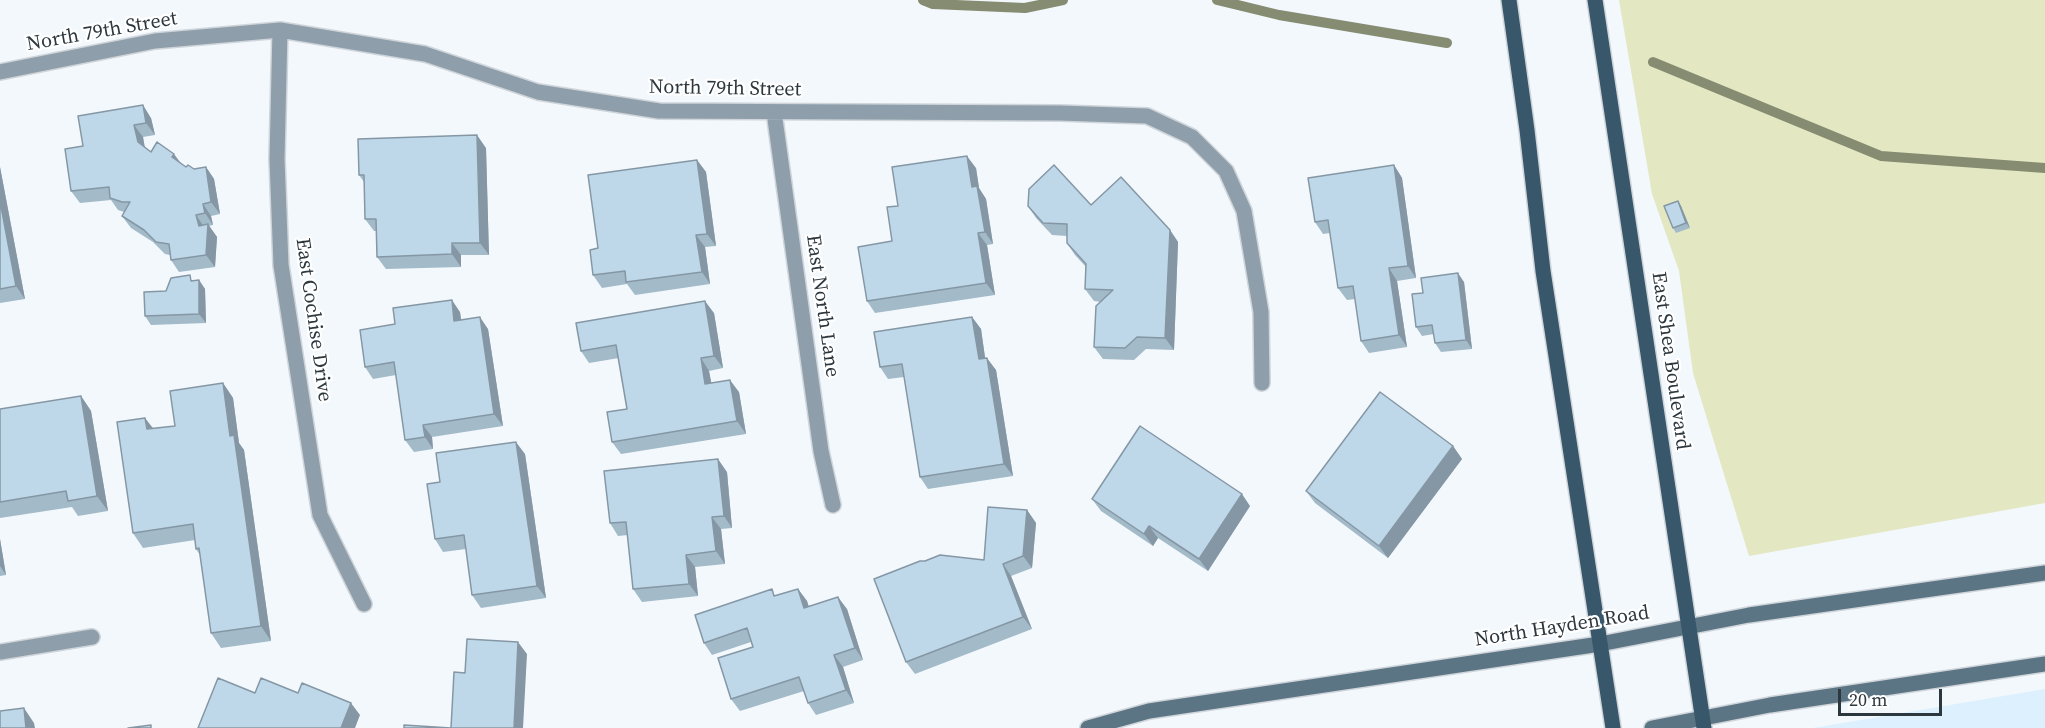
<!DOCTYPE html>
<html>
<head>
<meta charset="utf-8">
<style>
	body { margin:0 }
	#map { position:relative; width:2045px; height:728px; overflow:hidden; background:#f3f8fc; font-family:"Source Serif 4",serif }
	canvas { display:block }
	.scale { position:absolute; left:1838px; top:689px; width:104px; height:27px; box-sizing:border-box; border:3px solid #2c373e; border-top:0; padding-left:8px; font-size:18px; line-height:21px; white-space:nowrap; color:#2c373e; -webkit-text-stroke:4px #fff; paint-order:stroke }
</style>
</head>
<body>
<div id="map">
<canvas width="2045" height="728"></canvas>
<div class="scale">20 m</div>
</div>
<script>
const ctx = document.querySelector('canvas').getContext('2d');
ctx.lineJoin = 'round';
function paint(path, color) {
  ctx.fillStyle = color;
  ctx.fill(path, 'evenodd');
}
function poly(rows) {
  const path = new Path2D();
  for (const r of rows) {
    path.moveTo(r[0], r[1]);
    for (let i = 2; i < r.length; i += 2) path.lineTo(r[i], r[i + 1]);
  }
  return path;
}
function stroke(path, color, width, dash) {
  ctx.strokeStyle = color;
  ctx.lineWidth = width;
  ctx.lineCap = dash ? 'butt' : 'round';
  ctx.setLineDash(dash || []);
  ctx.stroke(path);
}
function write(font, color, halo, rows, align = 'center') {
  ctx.font = font + ' "Source Serif 4",serif';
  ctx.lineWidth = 4.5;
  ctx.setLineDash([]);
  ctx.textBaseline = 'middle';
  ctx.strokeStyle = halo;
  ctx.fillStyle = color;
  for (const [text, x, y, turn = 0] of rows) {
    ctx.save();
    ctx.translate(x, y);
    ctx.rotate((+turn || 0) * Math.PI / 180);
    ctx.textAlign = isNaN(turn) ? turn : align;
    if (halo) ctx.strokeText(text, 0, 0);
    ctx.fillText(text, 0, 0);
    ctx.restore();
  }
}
paint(poly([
	[2045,689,2045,728,1813,728]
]), '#dcf0fd');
paint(poly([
	[1619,0,2045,0,2045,503,1749,556,1693,373,1679,271,1652,194]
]), '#e3e7c2');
stroke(poly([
	[923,0,933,4,1025,8,1063,0],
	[1217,0,1279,15,1447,43],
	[1653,62,1881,156,2045,168]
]), '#868c71', 10);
const minor = poly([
	[280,30,277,159,281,265,320,515,364,604],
	[0,72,155,41,280,30,425,54,538,92,659,111,1060,113,1147,116,1192,137,1226,171,1244,211,1261,312,1262,383],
	[774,112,821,451,833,505],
	[0,652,92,637]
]);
const secondary = poly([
	[1088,728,1149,711,1600,644,1749,615,2045,573],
	[1652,728,1770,705,2045,664]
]);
const primary = poly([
	[1509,0,1527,130,1543,271,1613,728],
	[1595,0,1704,728]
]);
stroke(minor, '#cfd5da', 18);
stroke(secondary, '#cfd5da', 18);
stroke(primary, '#cfd5da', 18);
stroke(minor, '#8e9fab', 15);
stroke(secondary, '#5c7585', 15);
stroke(primary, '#39576a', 15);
paint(poly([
	[151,118,155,135,143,137,145,148,151,152,181,163,186,167,194,169,206,167,214,179,220,214,211,216,213,225,209,226,217,237,215,267,179,272,171,260,170,255,165,254,153,242,131,228,122,216,124,212,118,210,111,200,80,203,71,191,83,146],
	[486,148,489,255,461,255,461,267,386,269,377,257,376,231,374,231,365,219,364,182,359,175],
	[697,160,706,172,716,246,705,247,710,284,635,295,627,284,602,288,593,275,598,248],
	[1394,165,1402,178,1416,278,1397,281,1407,347,1369,353,1361,341,1355,299,1347,300,1338,288,1330,233,1323,234,1315,222],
	[0,167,25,299,0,303],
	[976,168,979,188,986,199,993,244,987,245,995,295,875,313,867,301,892,241,898,206],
	[1678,201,1681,206,1690,228,1676,233,1673,228],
	[1091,205,1170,230,1178,242,1174,350,1146,349,1134,360,1103,359,1094,347,1101,302,1094,301,1085,289,1086,267,1075,255,1067,243,1067,236,1052,235,1036,218,1028,206],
	[199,280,205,289,206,323,151,325,145,316,166,291,194,281],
	[1464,282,1472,349,1441,352,1435,343,1434,334,1422,336,1416,327,1423,293],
	[460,312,461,320,488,329,503,426,432,437,433,449,414,452,405,440,396,375,373,379,365,367,395,324],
	[714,313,723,368,709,371,711,383,739,392,746,434,621,454,612,442,627,409,619,358,589,363,581,351],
	[972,317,981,329,985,358,996,370,1013,476,928,489,920,477,904,377,888,379,880,367],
	[223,383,233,398,239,443,244,450,271,641,221,648,211,633,200,555,196,549,195,540,143,548,133,533,153,429,175,426],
	[81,396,91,411,108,511,78,516,72,507,0,518,0,409],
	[1453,446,1462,459,1388,558,1315,503,1306,491],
	[525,454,546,598,481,608,472,595,466,549,443,552,435,539,440,482],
	[727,472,732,528,721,529,725,564,695,567,698,596,642,602,633,589,628,535,618,536,610,523],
	[1092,499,1250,506,1208,571,1158,538,1153,546,1101,511],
	[1027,510,1036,523,1032,568,1011,576,1032,629,915,674,906,662,925,561,984,560],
	[0,539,6,575,0,576],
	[798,589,807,601,809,607,847,609,863,660,843,667,854,703,816,715,808,703,804,691,740,711,731,699,753,647,751,642,712,655,704,643,777,596]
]), '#a3bac9');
paint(poly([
	[143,105,151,118,155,135,146,123],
	[134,125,143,137,146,155,138,142],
	[477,135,486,148,489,255,480,243],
	[174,154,183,166,172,157],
	[967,156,976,168,979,188,986,199,993,244,985,232,972,187],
	[697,160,706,172,716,246,707,234],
	[1394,165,1402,178,1416,278,1408,266],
	[0,167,25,299,16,286,0,201],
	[206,167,214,179,220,214,211,202],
	[1678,201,1681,206,1690,228,1686,223],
	[203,204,211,216,213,225,205,213],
	[196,215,204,227,199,226],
	[208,224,217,237,215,267,206,255],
	[1170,230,1178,242,1174,350,1165,338],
	[978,233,987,245,995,295,986,283],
	[696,235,705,247,710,284,702,272],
	[452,243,461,255,461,267,452,254],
	[1389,268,1397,281,1407,347,1399,335],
	[1458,273,1464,282,1472,349,1466,340],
	[199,280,205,289,206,323,199,314],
	[452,300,460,312,463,333,454,321],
	[705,301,714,313,723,368,714,356],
	[480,317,488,329,503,426,494,414],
	[972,317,981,329,987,371,979,359],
	[701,358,709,371,714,396,705,384],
	[987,358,996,370,1013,476,1004,464],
	[730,380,739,392,746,434,737,421],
	[223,383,233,398,239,443,244,450,271,641,261,626,230,436],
	[81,396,91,411,108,511,97,496],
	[145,418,156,432,147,429],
	[423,425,432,437,433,449,425,437],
	[516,442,525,454,546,598,537,586],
	[1453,446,1462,459,1388,558,1379,546],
	[718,459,727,472,732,528,724,516],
	[1242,494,1250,506,1208,571,1199,559],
	[1027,510,1036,523,1032,568,1023,556],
	[712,517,721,529,725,564,716,551],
	[1149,526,1158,538,1153,546,1144,534],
	[0,539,6,575,0,566],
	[686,555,695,567,698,596,689,584],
	[1003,564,1011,576,1032,629,1023,617],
	[798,589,807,601,813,620,804,608],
	[838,597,847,609,863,660,855,648],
	[518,642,527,654,523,728,514,728],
	[834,655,843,667,854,703,846,690],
	[351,703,360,715,355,728,341,728],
	[24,708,34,723,35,728,26,728]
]), '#8597a4');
const building = poly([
	[143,105,146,123,134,125,138,142,151,152,157,142,174,154,172,157,186,167,188,165,194,169,206,167,211,202,203,204,205,213,196,215,199,226,208,224,206,255,171,260,169,244,156,242,144,230,122,216,130,202,122,202,110,198,109,187,71,191,65,149,83,146,78,116,143,105],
	[477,135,480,243,452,243,452,254,377,257,376,219,365,219,364,175,359,175,358,139,477,135],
	[967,156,972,187,977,186,985,232,978,233,986,283,867,301,858,247,892,241,887,207,898,206,892,167,967,156],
	[697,160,707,234,696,235,702,272,626,282,625,271,593,275,590,250,598,248,588,175,697,160],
	[1054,165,1091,205,1121,177,1170,230,1165,338,1137,337,1125,348,1094,347,1096,306,1113,290,1085,289,1086,264,1067,243,1067,224,1043,223,1028,206,1029,189,1054,165],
	[1394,165,1408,266,1389,268,1399,335,1361,341,1353,286,1338,288,1328,220,1315,222,1308,178,1394,165],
	[0,201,16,286,0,289,0,201],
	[1678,201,1686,223,1673,228,1664,206,1678,201],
	[1458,273,1466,340,1435,343,1432,325,1416,327,1412,294,1423,293,1421,278,1458,273],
	[190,275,191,281,199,280,199,314,145,316,144,292,166,291,171,278,190,275],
	[452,300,454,321,480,317,494,414,423,425,425,437,405,440,394,362,365,367,360,330,395,324,393,308,452,300],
	[705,301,714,356,701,358,705,384,730,380,737,421,612,442,607,412,627,409,616,345,581,351,576,323,705,301],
	[972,317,979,359,987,358,1004,464,920,477,902,364,880,367,874,332,972,317],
	[223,383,230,436,234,435,261,626,211,633,199,548,196,549,193,524,133,533,117,422,145,418,147,429,175,426,170,391,223,383],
	[1380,392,1453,446,1379,546,1306,491,1380,392],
	[81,396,97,496,68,501,66,491,0,502,0,409,81,396],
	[1140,426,1242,494,1199,559,1149,526,1144,534,1092,499,1140,426],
	[516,442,537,586,472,595,464,535,435,539,427,484,440,482,436,453,516,442],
	[718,459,724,516,712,517,716,551,686,555,689,584,633,589,626,522,610,523,604,471,718,459],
	[988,507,1027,510,1023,556,1003,564,1023,617,906,662,874,579,920,561,925,561,940,555,984,560,988,507],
	[772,589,774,596,798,589,804,608,838,597,855,648,834,655,846,690,808,703,799,677,731,699,718,658,753,647,747,628,704,643,695,615,772,589],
	[467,639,518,642,514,728,404,728,404,725,451,728,454,672,465,673,467,639],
	[218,678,255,693,261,678,298,693,302,683,351,703,341,728,198,728,218,678],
	[24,708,26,728,0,728,0,711,24,708],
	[151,725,151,728,128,728,151,725]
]);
paint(building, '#bed8ea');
stroke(building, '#8597a4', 1.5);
write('20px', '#2c373e', '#fff', [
	["North 79th Street",102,32,-10],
	["North 79th Street",725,89,1],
	["East North Lane",822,306,82],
	["East Cochise Drive",313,320,82],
	["East Shea Boulevard",1670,361,82],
	["North Hayden Road",1562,627,-9]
]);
</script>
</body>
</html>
